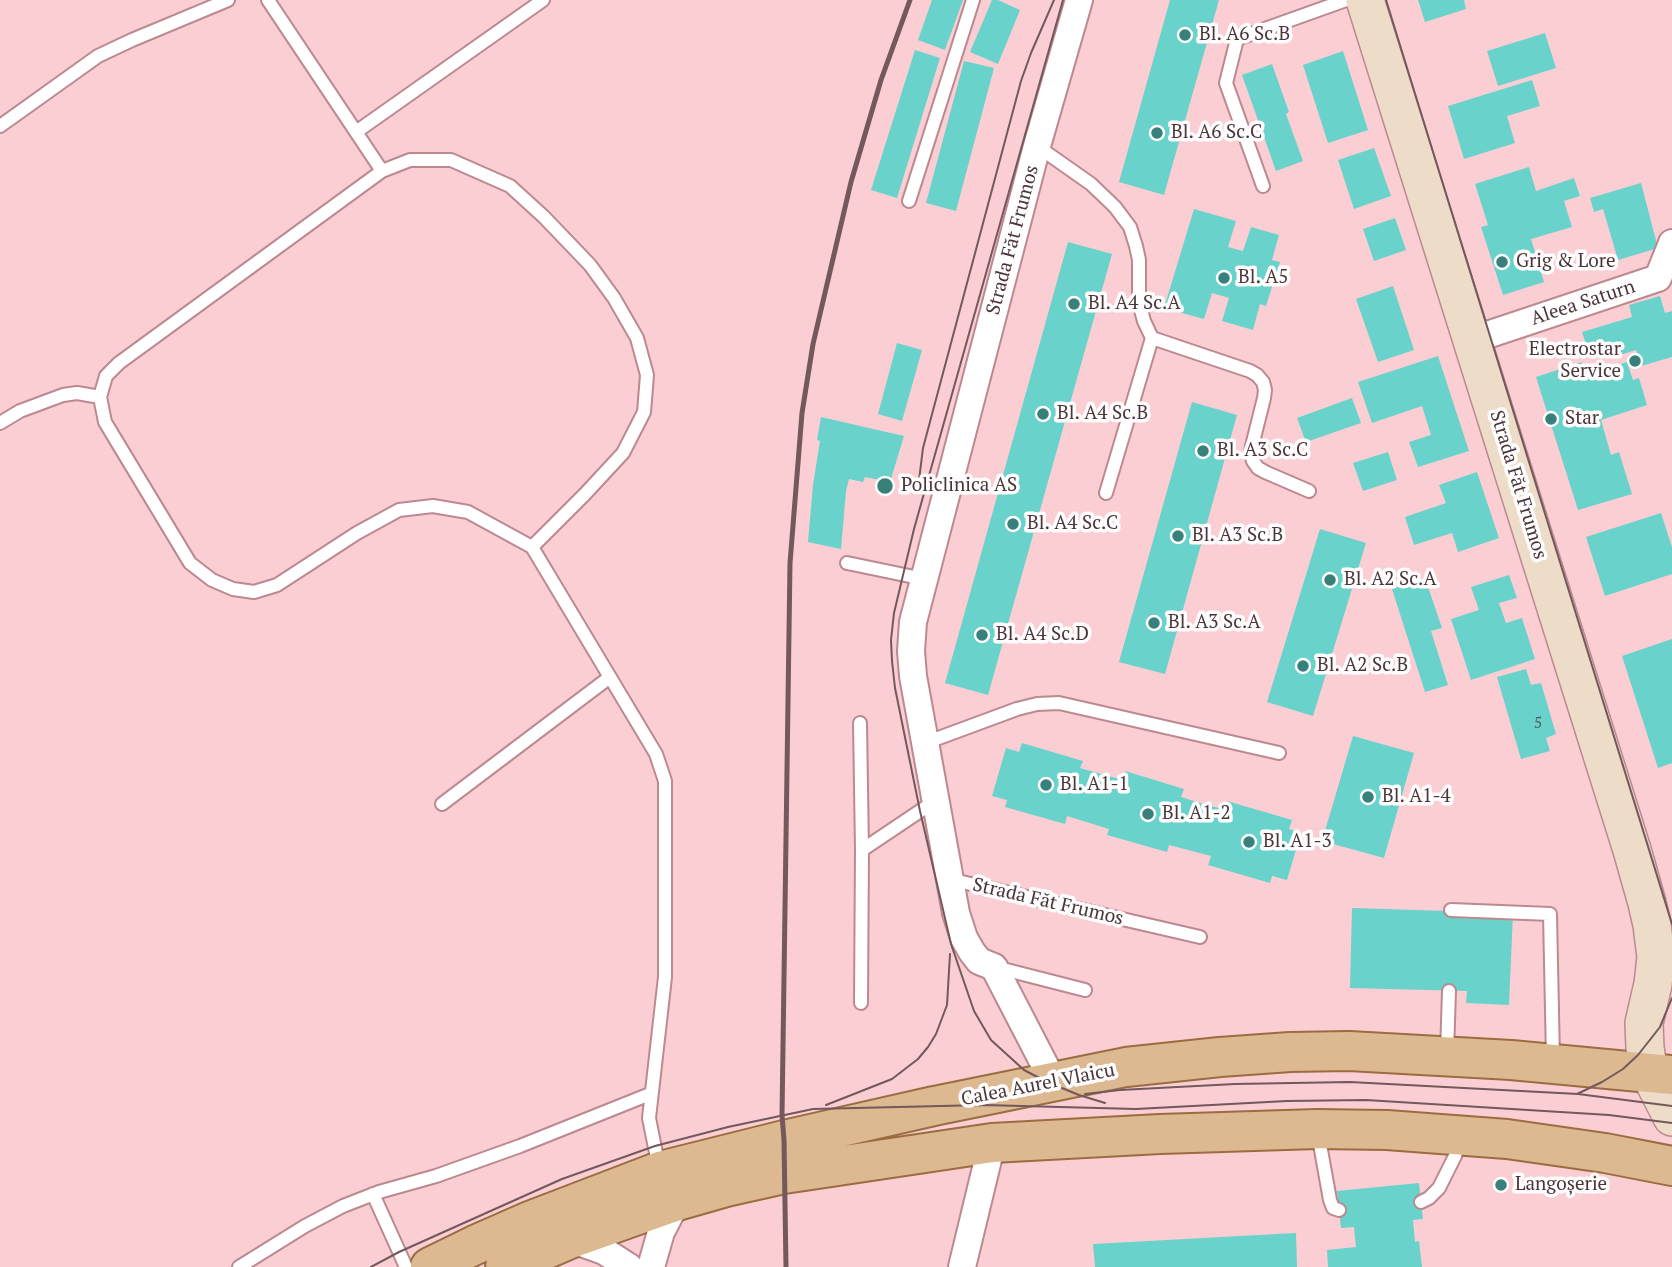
<!DOCTYPE html>
<html>
<head>
<meta charset="utf-8">
<style>
	body { margin:0 }
	canvas { display:block; background:#fbced4 }
</style>
</head>
<body>
<canvas width="1672" height="1267"></canvas>
<script>
const ctx = document.querySelector('canvas').getContext('2d');
ctx.lineJoin = 'round';
function paint(path, color) {
  ctx.fillStyle = color;
  ctx.fill(path, 'evenodd');
}
function poly(rows) {
  const path = new Path2D();
  for (const r of rows) {
    path.moveTo(r[0], r[1]);
    for (let i = 2; i < r.length; i += 2) path.lineTo(r[i], r[i + 1]);
  }
  return path;
}
function stroke(path, color, width, dash) {
  ctx.strokeStyle = color;
  ctx.lineWidth = width;
  ctx.lineCap = dash ? 'butt' : 'round';
  ctx.setLineDash(dash || []);
  ctx.stroke(path);
}
function write(font, color, halo, rows, align = 'center') {
  ctx.font = font + ' "PT Serif",serif';
  ctx.lineWidth = 7;
  ctx.setLineDash([]);
  ctx.textBaseline = 'middle';
  ctx.strokeStyle = halo;
  ctx.fillStyle = color;
  for (const [text, x, y, turn = 0] of rows) {
    ctx.save();
    ctx.translate(x, y);
    ctx.rotate((+turn || 0) * Math.PI / 180);
    ctx.textAlign = isNaN(turn) ? turn : align;
    if (halo) ctx.strokeText(text, 0, 0);
    ctx.fillText(text, 0, 0);
    ctx.restore();
  }
}
paint(poly([
	[932,0,963,0,945,50,918,40],
	[992,0,998,0,1020,10,998,64,970,52],
	[1170,0,1219,0,1164,195,1119,182],
	[1418,0,1464,0,1466,9,1425,22],
	[1545,33,1556,68,1498,86,1487,51],
	[915,50,940,58,897,198,871,190],
	[1343,51,1368,130,1328,143,1303,65],
	[964,61,994,68,956,211,926,203],
	[1272,64,1289,112,1286,114,1303,161,1276,171,1242,75],
	[1532,80,1540,106,1507,116,1515,143,1464,159,1448,106],
	[1374,148,1391,196,1354,209,1338,160],
	[1529,167,1536,191,1574,178,1580,196,1564,201,1572,227,1531,239,1544,282,1503,295,1481,227,1488,225,1475,184],
	[1641,183,1658,248,1618,260,1603,209,1594,212,1590,198],
	[1194,209,1236,221,1228,247,1243,251,1251,227,1279,235,1272,260,1280,262,1266,306,1260,304,1253,330,1222,321,1229,298,1212,293,1204,319,1164,308],
	[1395,218,1406,250,1374,261,1363,229],
	[1068,242,1112,254,988,695,945,683],
	[1393,286,1414,350,1378,362,1356,299],
	[1660,296,1665,313,1672,311,1672,357,1641,366,1636,350,1616,356,1614,350,1590,357,1582,332,1632,317,1629,305],
	[897,343,922,350,902,421,878,414],
	[1438,356,1469,451,1418,467,1409,442,1431,435,1422,406,1372,423,1358,382],
	[1582,362,1586,375,1627,362,1633,380,1639,378,1647,405,1601,420,1611,455,1619,452,1632,494,1578,510,1536,377],
	[1352,398,1361,423,1306,442,1297,418],
	[1192,402,1237,415,1165,674,1119,662],
	[821,417,904,436,890,482,865,477,863,482,849,479,846,491,841,549,808,542,813,485,820,441,817,440],
	[1388,452,1397,480,1363,491,1353,463],
	[1477,472,1499,538,1458,552,1452,533,1414,545,1405,517,1446,503,1439,485],
	[1661,513,1672,547,1672,574,1605,596,1586,537],
	[1320,529,1366,543,1313,716,1267,702],
	[1509,575,1517,598,1499,603,1506,623,1522,618,1535,659,1471,680,1451,619,1479,610,1471,587],
	[1425,578,1442,628,1431,631,1448,685,1425,692,1392,589],
	[1672,639,1672,763,1658,768,1622,656],
	[1526,669,1531,685,1541,683,1556,734,1546,738,1550,751,1521,759,1497,677],
	[1353,736,1414,753,1384,858,1322,841],
	[1022,743,1083,761,1080,768,1123,780,1125,771,1184,789,1181,797,1210,806,1224,809,1227,801,1292,820,1289,829,1301,833,1287,880,1272,876,1270,883,1208,865,1211,856,1169,845,1167,852,1107,835,1109,829,1067,816,1065,824,1005,807,1007,800,992,796,1006,748,1019,752],
	[1352,908,1513,913,1509,1005,1466,1003,1467,991,1350,988],
	[1419,1183,1423,1219,1413,1220,1415,1242,1419,1241,1422,1267,1328,1267,1327,1250,1356,1247,1354,1227,1341,1228,1337,1191],
	[1296,1233,1297,1267,1095,1267,1093,1244]
]), '#68d2cb');
const lane = poly([
	[268,0,382,171],
	[0,126,98,56,132,40,228,0],
	[356,132,543,0],
	[1037,146,1091,184,1115,207,1130,227,1136,246,1139,260,1139,303,1144,321,1152,338,1250,371,1257,375,1263,382,1265,390,1264,398,1252,446,1251,454,1253,461,1258,468,1265,472,1309,491],
	[1263,186,1226,83,1237,39,1346,0],
	[909,201,973,0],
	[0,423,20,411,63,395,77,393,100,397],
	[1106,493,1152,338],
	[532,547,585,494,623,453,644,412,647,375,637,338,614,298,590,265,544,217,510,186,451,160,410,160,382,171,119,363,106,376,100,397,105,422,190,563,212,580,233,589,254,592,277,585,357,533,399,510,433,506,468,512,532,547,656,754,665,781,665,977,649,1118,659,1168],
	[847,563,924,579],
	[860,723,862,850,861,1003],
	[925,743,1017,709,1037,704,1059,703,1279,753],
	[442,804,610,677],
	[862,850,935,801],
	[949,879,1200,937],
	[1451,910,1550,914,1553,1059],
	[995,967,1085,990],
	[1447,1053,1449,991],
	[1318,1133,1330,1200,1333,1208,1339,1210],
	[373,1194,406,1267],
	[1421,1202,1429,1198,1439,1188,1455,1156,1460,1139],
	[239,1267,305,1226,343,1206,379,1192,436,1176,520,1146,650,1094]
]);
const street = poly([
	[1658,278,1672,243],
	[1472,340,1658,278],
	[1053,1081,994,967,979,961,972,952,964,938,956,913,913,676,911,651,913,622,1037,146,1079,0],
	[570,1239,604,1251,629,1267],
	[651,1267,661,1232,677,1201],
	[962,1267,992,1143]
]);
const secondary = poly([
	[1365,0,1632,850,1647,903,1652,925,1656,957,1653,984,1644,1023,1645,1048,1649,1072,1672,1117]
]);
const primary = poly([
	[430,1267,475,1245,532,1220,660,1171,784,1140,934,1106,1126,1067,1220,1057,1290,1052,1349,1051,1511,1060,1672,1075],
	[505,1267,570,1239,677,1201,726,1187,784,1174,992,1143,1160,1134,1317,1129,1387,1130,1507,1139,1605,1153,1672,1166]
]);
stroke(lane, '#bd8990', 16);
stroke(street, '#bd8990', 30);
stroke(secondary, '#bd8990', 40);
stroke(primary, '#9a6d41', 42);
stroke(lane, '#fff', 12);
stroke(street, '#fff', 26);
stroke(secondary, '#eddcc8', 37);
stroke(primary, '#dcb990', 38);
stroke(poly([
	[1063,0,914,529,894,613,891,640,892,661,895,688,920,811,951,944,974,1011,991,1040,1024,1070,1047,1082,1079,1095,1105,1103],
	[1386,0,1672,924],
	[918,488,923,448,1021,81,1031,53,1054,0],
	[1085,1094,1120,1090,1235,1084,1350,1082,1578,1094,1672,1106],
	[1577,1094,1602,1082,1623,1069,1638,1055,1660,1027,1672,998],
	[826,1105,892,1079,918,1059,928,1047,936,1034,947,1005,950,954],
	[371,1267,399,1252,562,1179,655,1146,728,1127,813,1109,984,1105,1136,1109,1287,1101,1366,1100,1609,1115,1672,1123]
]), '#73585c', 2);
stroke(poly([
	[786,1267,784,1140,782,1115,790,563,802,413,813,344,851,182,881,80,910,0]
]), '#73585c', 5);
for (const [x, y, r, color] of [
	[1185,35,7,"#38807b"],
	[1157,133,7,"#38807b"],
	[1502,262,7,"#38807b"],
	[1224,278,7,"#38807b"],
	[1074,304,7,"#38807b"],
	[1635,361,7,"#38807b"],
	[1043,414,7,"#38807b"],
	[1551,419,7,"#38807b"],
	[1203,451,7,"#38807b"],
	[885,486,9,"#38807b"],
	[1013,524,7,"#38807b"],
	[1178,536,7,"#38807b"],
	[1330,580,7,"#38807b"],
	[1154,623,7,"#38807b"],
	[982,635,7,"#38807b"],
	[1303,666,7,"#38807b"],
	[1046,785,7,"#38807b"],
	[1368,797,7,"#38807b"],
	[1148,814,7,"#38807b"],
	[1249,842,7,"#38807b"],
	[1501,1185,7,"#38807b"]
]) {
  const dot = new Path2D();
  dot.arc(x, y, r, 0, 2 * Math.PI);
  ctx.fillStyle = color;
  ctx.fill(dot);
  stroke(dot, '#fdfdfd', 2.5);
}
write('16px', '#525c5d', null, [
	["5",1538,723]
]);
write('19px', '#4b3538', '#fdfdfd', [
	["Bl. A6 Sc.B",1199,35],
	["Bl. A6 Sc.C",1171,133],
	["Grig & Lore",1516,262],
	["Bl. A5",1238,278],
	["Bl. A4 Sc.A",1088,304],
	["Electrostar",1621,350,"right"],
	["Service",1621,372,"right"],
	["Bl. A4 Sc.B",1057,414],
	["Star",1565,419],
	["Bl. A3 Sc.C",1217,451],
	["Policlinica AS",901,486],
	["Bl. A4 Sc.C",1027,524],
	["Bl. A3 Sc.B",1192,536],
	["Bl. A2 Sc.A",1344,580],
	["Bl. A3 Sc.A",1168,623],
	["Bl. A4 Sc.D",996,635],
	["Bl. A2 Sc.B",1317,666],
	["Bl. A1-1",1060,785],
	["Bl. A1-4",1382,797],
	["Bl. A1-2",1162,814],
	["Bl. A1-3",1263,842],
	["Langoșerie",1515,1185]
], 'left');
write('19px', '#4b3538', '#fdfdfd', [
	["Strada Făt Frumos",1013,240,-75],
	["Aleea Saturn",1583,303,-18],
	["Strada Făt Frumos",1518,485,73],
	["Strada Făt Frumos",1048,902,13],
	["Calea Aurel Vlaicu",1038,1085,-11]
]);
</script>
</body>
</html>
